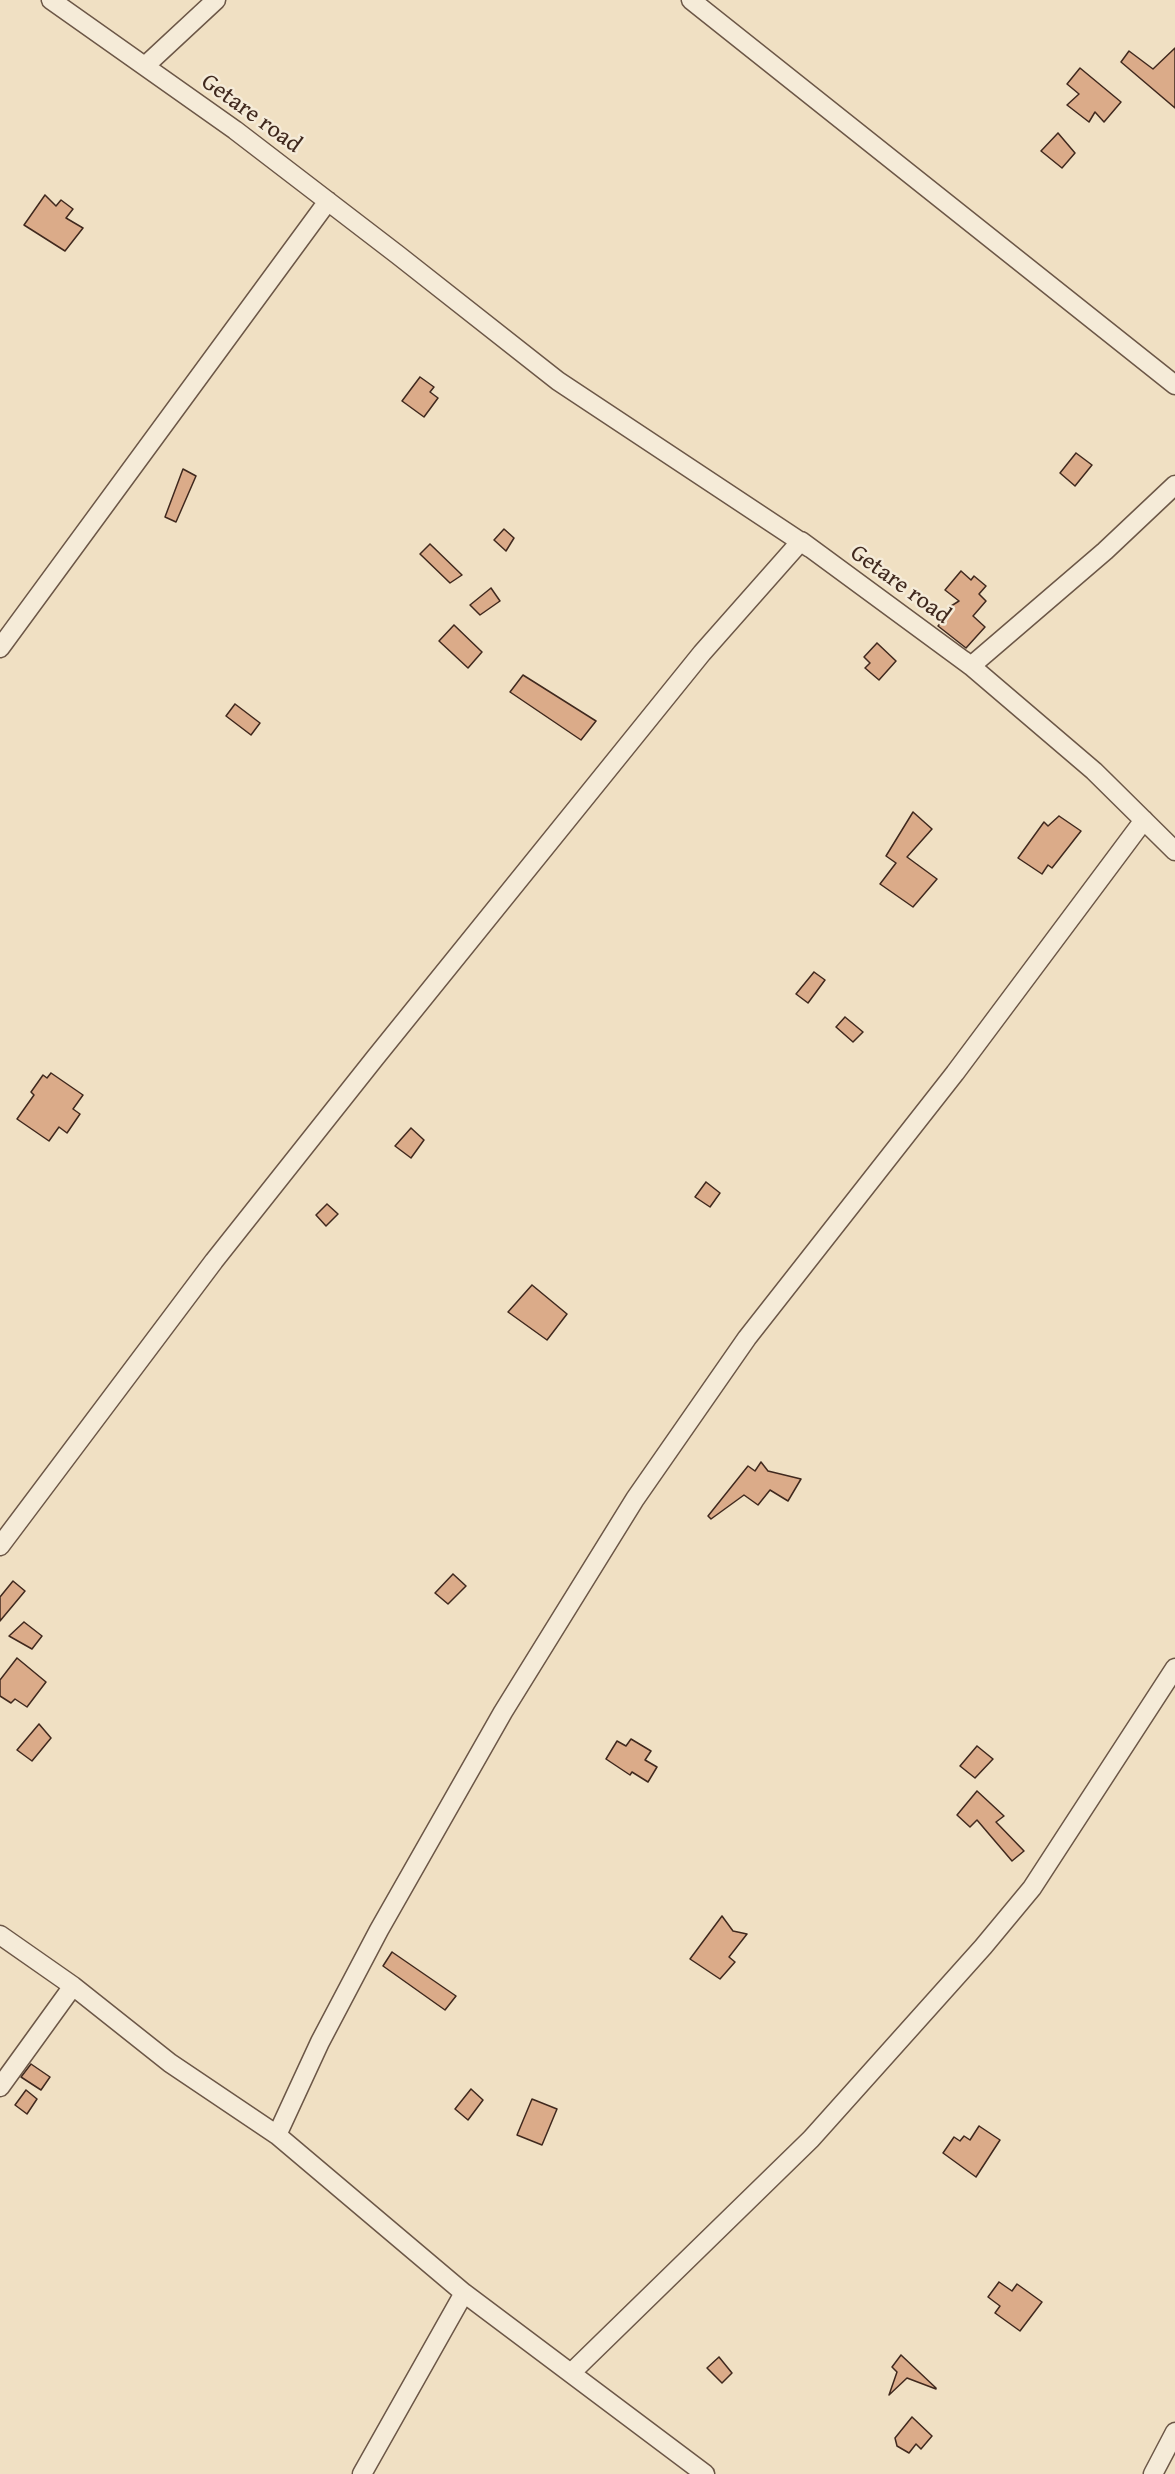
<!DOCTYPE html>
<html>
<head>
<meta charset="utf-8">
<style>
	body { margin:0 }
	canvas { display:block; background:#f0e0c3 }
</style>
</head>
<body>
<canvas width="1175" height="2474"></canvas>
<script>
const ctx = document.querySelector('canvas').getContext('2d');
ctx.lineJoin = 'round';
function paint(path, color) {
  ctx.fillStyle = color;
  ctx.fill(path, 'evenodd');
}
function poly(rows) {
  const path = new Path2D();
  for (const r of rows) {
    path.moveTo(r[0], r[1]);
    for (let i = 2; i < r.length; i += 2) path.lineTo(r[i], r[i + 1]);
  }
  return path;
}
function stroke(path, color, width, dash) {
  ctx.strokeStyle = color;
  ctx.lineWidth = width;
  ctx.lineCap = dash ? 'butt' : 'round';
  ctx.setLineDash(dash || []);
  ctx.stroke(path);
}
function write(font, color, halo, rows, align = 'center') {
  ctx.font = font + ' "Gentium Book Plus",serif';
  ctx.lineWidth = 5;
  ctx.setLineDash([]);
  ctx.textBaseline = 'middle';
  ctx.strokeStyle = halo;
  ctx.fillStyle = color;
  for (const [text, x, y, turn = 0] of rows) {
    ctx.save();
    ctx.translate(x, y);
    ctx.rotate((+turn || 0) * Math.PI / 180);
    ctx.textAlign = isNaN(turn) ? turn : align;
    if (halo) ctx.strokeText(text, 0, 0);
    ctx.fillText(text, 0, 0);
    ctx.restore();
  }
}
const building = poly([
	[1175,48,1175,108,1121,62,1129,51,1153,69,1175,48],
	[1080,68,1121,102,1104,122,1095,112,1089,122,1067,105,1079,94,1067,84,1080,68],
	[1058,133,1075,153,1062,168,1041,151,1058,133],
	[45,195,56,206,61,200,73,209,66,218,83,228,65,251,24,225,45,195],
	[420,377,434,387,430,392,438,398,424,417,402,401,420,377],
	[1076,453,1092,465,1075,486,1060,473,1076,453],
	[183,469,196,476,176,522,165,517,183,469],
	[504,529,514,538,506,551,494,540,504,529],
	[430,544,462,575,450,583,420,554,430,544],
	[961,571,971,580,974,576,986,586,979,594,986,601,973,616,985,627,966,648,938,626,951,611,948,608,959,601,945,590,961,571],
	[491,588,500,601,480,615,470,605,491,588],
	[454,625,482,652,468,668,439,641,454,625],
	[877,643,896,661,879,680,865,668,870,663,864,657,877,643],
	[523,675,596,721,581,740,510,692,523,675],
	[235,704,260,723,251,735,226,716,235,704],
	[913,812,932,829,907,857,937,879,913,907,880,884,896,863,886,856,913,812],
	[1059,816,1081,831,1052,868,1048,865,1042,874,1018,858,1044,822,1048,826,1059,816],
	[814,972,825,980,808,1003,796,994,814,972],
	[845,1017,863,1032,853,1042,836,1027,845,1017],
	[51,1073,83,1095,73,1109,80,1114,67,1133,59,1127,49,1141,17,1119,34,1095,31,1092,43,1075,47,1078,51,1073],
	[411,1128,424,1140,411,1158,395,1146,411,1128],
	[706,1182,720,1193,710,1207,695,1197,706,1182],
	[327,1204,338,1214,326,1226,316,1215,327,1204],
	[532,1285,567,1314,547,1340,508,1312,532,1285],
	[761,1462,768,1471,801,1479,788,1501,770,1490,758,1505,744,1495,711,1519,708,1516,748,1466,755,1471,761,1462],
	[453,1574,466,1586,448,1604,435,1593,453,1574],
	[13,1581,25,1591,0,1621,0,1597,13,1581],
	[24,1622,42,1636,32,1649,9,1636,24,1622],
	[17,1658,46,1682,27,1707,15,1699,11,1703,0,1696,0,1680,17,1658],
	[39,1724,51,1738,32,1761,17,1750,39,1724],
	[631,1739,651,1751,645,1760,657,1767,648,1782,632,1772,630,1775,606,1759,617,1741,626,1746,631,1739],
	[977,1746,993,1759,975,1778,960,1766,977,1746],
	[977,1791,1004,1816,996,1822,1024,1851,1012,1861,977,1820,970,1827,957,1815,977,1791],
	[722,1916,733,1931,747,1934,729,1957,735,1962,720,1979,690,1959,722,1916],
	[392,1952,456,1996,445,2010,383,1966,392,1952],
	[31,2064,50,2077,41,2090,21,2077,31,2064],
	[471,2089,483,2100,468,2120,455,2109,471,2089],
	[26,2090,37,2099,27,2114,15,2105,26,2090],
	[532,2099,557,2109,542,2145,517,2135,532,2099],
	[979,2126,1000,2140,976,2177,943,2153,954,2137,960,2141,964,2136,970,2140,979,2126],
	[999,2282,1012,2291,1017,2284,1042,2302,1020,2331,995,2313,1000,2306,988,2297,999,2282],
	[901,2355,936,2388,936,2389,907,2378,889,2395,897,2372,892,2367,901,2355],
	[719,2357,732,2373,722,2383,707,2368,719,2357],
	[912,2417,932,2436,921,2449,916,2444,909,2453,897,2446,895,2438,912,2417]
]);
paint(building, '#dbab89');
stroke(building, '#40291e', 1.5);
const minor = poly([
	[51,0,235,130,398,255,558,381,810,548],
	[691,0,1175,385],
	[145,66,216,0],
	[0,648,328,201],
	[963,660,971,666,1105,551,1175,485],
	[0,1546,214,1261,375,1058,702,653,801,541,971,666,1094,771,1175,851],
	[0,1935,73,1986,170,2063,277,2135,464,2293,705,2474],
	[0,2087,73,1986],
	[277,2135,320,2042,379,1930,503,1712,635,1499,747,1338,955,1073,1144,820],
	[571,2373,811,2139,983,1947,1032,1888,1175,1668],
	[362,2474,464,2293],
	[1153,2474,1175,2432]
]);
stroke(minor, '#6c5747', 21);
stroke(minor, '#f5ebd8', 18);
write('24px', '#40291e', '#f5ebd8', [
	["Getare road",251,114,36],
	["Getare road",900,585,36]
]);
</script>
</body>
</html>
